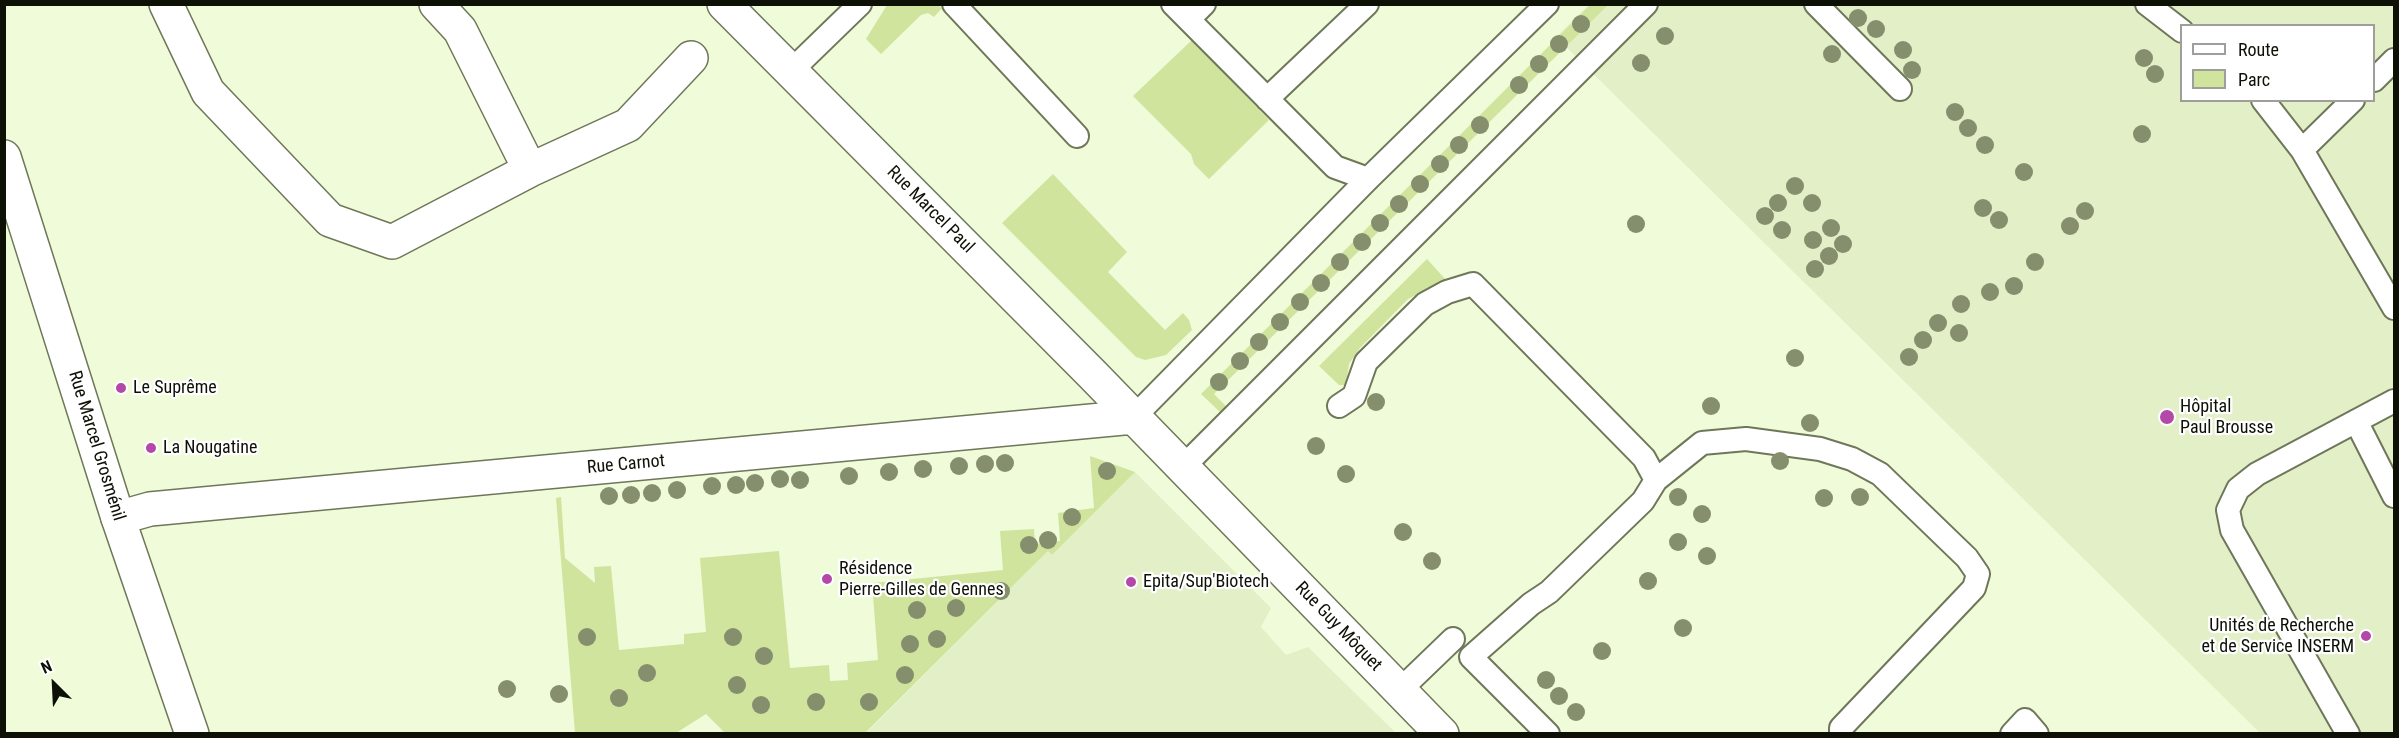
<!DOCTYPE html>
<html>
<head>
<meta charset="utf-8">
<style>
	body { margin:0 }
	#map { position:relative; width:2399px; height:738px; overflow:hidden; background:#f0fbd9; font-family:"Roboto Condensed",sans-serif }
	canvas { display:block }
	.frame { position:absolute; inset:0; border:6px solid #0d1005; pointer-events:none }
	.legend { position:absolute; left:2180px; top:24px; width:195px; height:78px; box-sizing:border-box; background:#fff; border:2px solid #9e9f9b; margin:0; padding:8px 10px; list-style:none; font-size:18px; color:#0d1005 }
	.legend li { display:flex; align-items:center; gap:12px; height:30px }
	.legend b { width:30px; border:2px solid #9e9f9b }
	.north { position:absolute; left:24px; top:654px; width:60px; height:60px; -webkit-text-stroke:4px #fff; paint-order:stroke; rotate:336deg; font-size:16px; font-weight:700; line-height:24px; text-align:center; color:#0d1005 }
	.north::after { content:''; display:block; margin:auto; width:21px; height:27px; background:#0d1005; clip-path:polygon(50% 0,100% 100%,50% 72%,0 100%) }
</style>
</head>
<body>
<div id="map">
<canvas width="2399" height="738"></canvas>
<div class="frame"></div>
<ul class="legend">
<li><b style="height:8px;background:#fff"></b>Route</li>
<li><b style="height:16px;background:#d0e49e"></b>Parc</li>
</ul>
<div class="north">N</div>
</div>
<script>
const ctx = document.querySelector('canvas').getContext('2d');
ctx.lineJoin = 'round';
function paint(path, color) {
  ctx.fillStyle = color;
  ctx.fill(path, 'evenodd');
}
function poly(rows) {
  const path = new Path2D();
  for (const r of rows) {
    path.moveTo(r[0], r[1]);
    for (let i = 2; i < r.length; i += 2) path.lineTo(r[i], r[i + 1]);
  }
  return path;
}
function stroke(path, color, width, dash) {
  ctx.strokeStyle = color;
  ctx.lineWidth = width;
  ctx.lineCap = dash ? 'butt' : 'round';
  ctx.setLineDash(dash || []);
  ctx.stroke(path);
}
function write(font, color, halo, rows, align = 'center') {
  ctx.font = font + ' "Roboto Condensed",sans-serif';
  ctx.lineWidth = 4.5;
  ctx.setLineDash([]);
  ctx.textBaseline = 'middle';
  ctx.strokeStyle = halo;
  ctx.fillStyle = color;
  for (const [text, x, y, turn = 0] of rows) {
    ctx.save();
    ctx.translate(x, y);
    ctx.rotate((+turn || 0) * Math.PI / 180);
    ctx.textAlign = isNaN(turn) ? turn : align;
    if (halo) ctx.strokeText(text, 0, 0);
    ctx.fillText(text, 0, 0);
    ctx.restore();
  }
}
paint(poly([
	[1590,4,2394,5,2394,733,2260,733,1556,37],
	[2182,26,2374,26,2374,100,2182,100],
	[1135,472,1271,608,1261,627,1286,655,1308,647,1396,733,865,734,1048,551,1052,555]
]), '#e3efc7');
paint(poly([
	[887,5,937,5,942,8,934,17,928,13,921,15,881,54,866,39],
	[1590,5,1608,5,1214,394,1227,407,1221,413,1201,394],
	[1192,40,1269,120,1209,179,1194,164,1191,154,1133,96],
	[1053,174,1127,252,1108,272,1165,330,1183,313,1189,320,1192,330,1166,355,1145,360,1136,357,1002,223],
	[1427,259,1446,280,1408,299,1360,348,1349,364,1346,385,1339,385,1319,366],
	[1090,456,1135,472,1052,555,1048,551,865,733,725,733,706,714,676,733,575,733,556,498,561,497,565,558,595,583,594,567,611,566,619,650,684,644,684,634,706,632,700,558,779,551,790,668,829,665,830,681,848,680,847,663,878,660,872,583,1003,570,1000,531,1034,529,1035,544,1060,541,1058,513,1094,508]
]), '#d0e49e');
const service = poly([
	[954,4,1077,136],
	[1173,4,1335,167,1368,179],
	[1816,4,1900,89],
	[2147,4,2182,31],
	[1189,19,1204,4],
	[792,70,860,4],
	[2374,80,2394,60],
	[1267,99,1367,4],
	[2263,100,2302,150],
	[2353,100,2302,150,2394,308],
	[1339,406,1354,396,1366,362,1425,304,1447,292,1473,284,1644,458,1656,480,1643,501,1549,592,1531,604,1471,657,1548,734],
	[1134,417,1368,179,1547,4],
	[2356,421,2394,496],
	[1183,467,1646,4],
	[1656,480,1702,443,1746,439,1820,449,1852,459,1880,474,1967,558,1978,574,1974,588,1841,728,1841,734],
	[1399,691,1453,639],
	[2012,734,2025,720,2037,734],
	[2348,734,2232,530,2228,510,2238,489,2257,474,2394,401]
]);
const pedestrian = poly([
	[166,4,208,92,330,220,392,242,530,170,628,125,691,58],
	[436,4,460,30,530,170]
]);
const minor = poly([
	[724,4,1092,374,1442,734],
	[118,518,150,509,1134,417]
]);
const tertiary = poly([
	[4,157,118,518,192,734]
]);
stroke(service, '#6e7759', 26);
stroke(pedestrian, '#6e7759', 36);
stroke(minor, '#6e7759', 36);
stroke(tertiary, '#6e7759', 36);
stroke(service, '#fff', 22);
stroke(pedestrian, '#fff', 33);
stroke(minor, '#fff', 33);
stroke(tertiary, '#fff', 33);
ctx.fillStyle = '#858f6d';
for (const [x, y] of [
	[1858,18],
	[1581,24],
	[1876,29],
	[1665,36],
	[1559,44],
	[1903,50],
	[1832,54],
	[2144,58],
	[1641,63],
	[1539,64],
	[1912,70],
	[2155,74],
	[1519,85],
	[1955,112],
	[1480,125],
	[1968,128],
	[2142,134],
	[1459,145],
	[1985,145],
	[1440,164],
	[2024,172],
	[1420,184],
	[1795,186],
	[1778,203],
	[1812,203],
	[1399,204],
	[1983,208],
	[2085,211],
	[1765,216],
	[1999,220],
	[1380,223],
	[1636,224],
	[2070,226],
	[1831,228],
	[1782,230],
	[1813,240],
	[1362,242],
	[1843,244],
	[1829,256],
	[1340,262],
	[2035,262],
	[1815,269],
	[1321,283],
	[2014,286],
	[1990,292],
	[1300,302],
	[1961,304],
	[1280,322],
	[1938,323],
	[1959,333],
	[1923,340],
	[1259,342],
	[1909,357],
	[1795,358],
	[1240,361],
	[1219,382],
	[1376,402],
	[1711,406],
	[1810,423],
	[1316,446],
	[1780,461],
	[1005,463],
	[985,464],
	[959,466],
	[923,469],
	[1107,471],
	[889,472],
	[1346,474],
	[849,476],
	[780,479],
	[800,480],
	[755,483],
	[736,485],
	[712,486],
	[677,490],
	[652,493],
	[631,495],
	[609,496],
	[1678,497],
	[1860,497],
	[1824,498],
	[1702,514],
	[1072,517],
	[1403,532],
	[1048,540],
	[1678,542],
	[1029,545],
	[1707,556],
	[1432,561],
	[1648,581],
	[1001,591],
	[956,608],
	[917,610],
	[1683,628],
	[587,637],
	[733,637],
	[937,639],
	[910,644],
	[1602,651],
	[764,656],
	[647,673],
	[905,675],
	[1546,680],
	[737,685],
	[507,689],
	[559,694],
	[1559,696],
	[619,698],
	[816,702],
	[869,702],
	[761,705],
	[1576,712]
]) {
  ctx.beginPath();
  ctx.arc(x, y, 9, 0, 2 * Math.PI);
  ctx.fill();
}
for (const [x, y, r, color] of [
	[121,388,6,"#b448a9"],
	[2167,417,8,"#b448a9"],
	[151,448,6,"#b448a9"],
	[827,579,6,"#b448a9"],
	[1131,582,6,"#b448a9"],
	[2366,636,6,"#b448a9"]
]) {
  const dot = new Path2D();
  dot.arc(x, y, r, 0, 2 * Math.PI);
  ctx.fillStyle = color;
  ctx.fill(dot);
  stroke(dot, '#fff', 2);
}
write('18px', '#0d1005', '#fff', [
	["Rue Marcel Paul",930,210,45],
	["Rue Marcel Grosménil",96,446,73],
	["Rue Carnot",626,465,-5],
	["Rue Guy Môquet",1338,627,46]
]);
write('18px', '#0d1005', '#fff', [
	["Le Suprême",133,388],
	["Hôpital",2180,407],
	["Paul Brousse",2180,428],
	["La Nougatine",163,448],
	["Résidence",839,569],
	["Pierre-Gilles de Gennes",839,590],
	["Epita/Sup'Biotech",1143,582],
	["Unités de Recherche",2354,626,"right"],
	["et de Service INSERM",2354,647,"right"]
], 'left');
</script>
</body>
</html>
